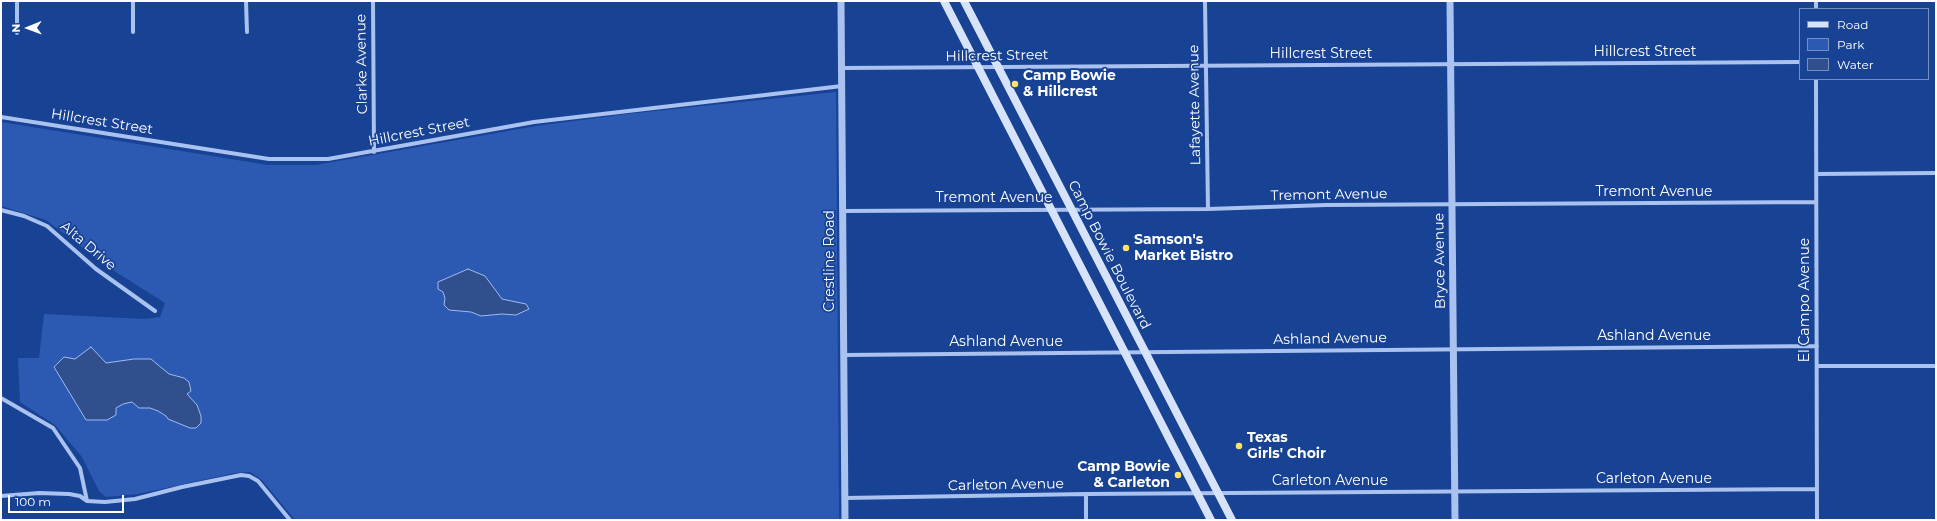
<!DOCTYPE html>
<html>
<head>
<meta charset="utf-8">
<style>
	body { margin:0 }
	#map { position:relative; width:1937px; height:521px; overflow:hidden; background:#184294; font-family:Montserrat,sans-serif }
	canvas { display:block }
	.frame { position:absolute; inset:0; border:2px solid #fff; pointer-events:none }
	.legend { position:absolute; left:1799px; top:8px; width:130px; height:72px; box-sizing:border-box; background:#184294; border:1px solid #748ebf; margin:0; padding:5px 7px; list-style:none; font-size:12px; color:#fff }
	.legend li { display:flex; align-items:center; gap:8px; height:20px }
	.legend b { width:20px; border:1px solid #748ebf }
	.north { position:absolute; left:8px; top:8px; width:40px; height:40px; -webkit-text-stroke:3px #184294; paint-order:stroke; rotate:269deg; font-size:11px; font-weight:700; line-height:16px; text-align:center; color:#fff }
	.north::after { content:''; display:block; margin:auto; width:14px; height:18px; background:#fff; clip-path:polygon(50% 0,100% 100%,50% 72%,0 100%) }
	.scale { position:absolute; left:8px; top:495px; width:116px; height:18px; box-sizing:border-box; border:2px solid #fff; border-top:0; padding-left:5px; font-size:12px; line-height:14px; white-space:nowrap; color:#fff; -webkit-text-stroke:3px #184294; paint-order:stroke }
</style>
</head>
<body>
<div id="map">
<canvas width="1937" height="521"></canvas>
<div class="frame"></div>
<ul class="legend">
<li><b style="height:5px;background:#d7e3fb"></b>Road</li>
<li><b style="height:11px;background:#2c5ab3"></b>Park</li>
<li><b style="height:11px;background:#314f8d"></b>Water</li>
</ul>
<div class="north">N</div>
<div class="scale">100 m</div>
</div>
<script>
const ctx = document.querySelector('canvas').getContext('2d');
ctx.lineJoin = 'round';
function paint(path, color) {
  ctx.fillStyle = color;
  ctx.fill(path, 'evenodd');
}
function poly(rows) {
  const path = new Path2D();
  for (const r of rows) {
    path.moveTo(r[0], r[1]);
    for (let i = 2; i < r.length; i += 2) path.lineTo(r[i], r[i + 1]);
  }
  return path;
}
function stroke(path, color, width, dash) {
  ctx.strokeStyle = color;
  ctx.lineWidth = width;
  ctx.lineCap = dash ? 'butt' : 'round';
  ctx.setLineDash(dash || []);
  ctx.stroke(path);
}
function write(font, color, halo, rows, align = 'center') {
  ctx.font = font + ' Montserrat,sans-serif';
  ctx.lineWidth = 3.5;
  ctx.setLineDash([]);
  ctx.textBaseline = 'middle';
  ctx.strokeStyle = halo;
  ctx.fillStyle = color;
  for (const [text, x, y, turn = 0] of rows) {
    ctx.save();
    ctx.translate(x, y);
    ctx.rotate((+turn || 0) * Math.PI / 180);
    ctx.textAlign = isNaN(turn) ? turn : align;
    if (halo) ctx.strokeText(text, 0, 0);
    ctx.fillText(text, 0, 0);
    ctx.restore();
  }
}
paint(poly([
	[836,92,839,520,295,520,261,479,250,472,235,473,138,494,106,497,99,491,82,457,55,425,20,402,18,358,39,358,44,314,145,319,160,317,165,303,108,267,46,220,1,206,1,122,268,165,316,165,536,126,627,114]
]), '#2c5ab3');
const water = poly([
	[468,269,485,276,502,299,526,304,529,309,516,315,502,314,481,316,471,312,449,310,444,305,445,298,443,292,438,289,438,282,468,269],
	[91,347,106,363,134,359,151,359,169,374,184,378,189,382,191,391,187,394,197,405,201,416,201,423,196,428,190,428,168,419,166,416,158,411,150,408,139,408,132,402,123,404,116,408,116,415,107,420,86,420,54,367,64,357,75,359,91,347]
]);
paint(water, '#314f8d');
stroke(water, '#9cbcf3', 1);
stroke(poly([
	[17,1,17,33],
	[133,1,133,32],
	[246,1,247,32],
	[373,1,374,152],
	[1205,1,1208,209],
	[1816,1,1816,9],
	[842,68,1800,62],
	[1816,79,1817,520],
	[1,117,269,159,328,159,534,122,842,86],
	[1816,174,1936,173],
	[1,210,24,216,47,226,96,269,155,311],
	[843,211,1208,209,1326,205,1816,202],
	[844,355,1817,346],
	[1817,366,1936,366],
	[1,398,53,428,80,468,87,501],
	[1086,494,1086,520],
	[1,496,39,493,69,494,80,496,87,501,105,502,135,499,182,487,241,475,249,476,258,481,290,520],
	[845,498,1086,494,1817,489]
]), '#a9c2f0', 4);
stroke(poly([
	[841,1,845,520],
	[1450,1,1455,520]
]), '#a9c2f0', 7);
stroke(poly([
	[944,1,1211,520],
	[964,1,1232,520]
]), '#d7e3fb', 8);
for (const [x, y, r, color] of [
	[1015,84,4,"#ffe268"],
	[1126,248,4,"#ffe268"],
	[1239,446,4,"#ffe268"],
	[1178,475,4,"#ffe268"]
]) {
  const dot = new Path2D();
  dot.arc(x, y, r, 0, 2 * Math.PI);
  ctx.fillStyle = color;
  ctx.fill(dot);
  stroke(dot, '#184294', 1.5);
}
write('14px', '#fff', '#184294', [
	["Hillcrest Street",1645,52],
	["Hillcrest Street",1321,54],
	["Hillcrest Street",997,56,-1],
	["Clarke Avenue",362,64,-91],
	["Lafayette Avenue",1195,105,-91],
	["Hillcrest Street",102,122,9],
	["Hillcrest Street",419,132,-11],
	["Tremont Avenue",1654,192],
	["Tremont Avenue",1329,195,-1],
	["Tremont Avenue",994,198],
	["Alta Drive",88,246,40],
	["Camp Bowie Boulevard",1109,255,63],
	["Crestline Road",830,261,-90],
	["Bryce Avenue",1440,261,-91],
	["El Campo Avenue",1805,300,-90],
	["Ashland Avenue",1654,336],
	["Ashland Avenue",1330,339,-1],
	["Ashland Avenue",1006,342],
	["Carleton Avenue",1654,479],
	["Carleton Avenue",1330,481],
	["Carleton Avenue",1006,485,-1]
]);
write('bold 14px', '#fff', '#184294', [
	["Camp Bowie",1023,76],
	["& Hillcrest",1023,92],
	["Samson's",1134,240],
	["Market Bistro",1134,256],
	["Texas",1247,438],
	["Girls' Choir",1247,454],
	["Camp Bowie",1170,467,"right"],
	["& Carleton",1170,483,"right"]
], 'left');
</script>
</body>
</html>
